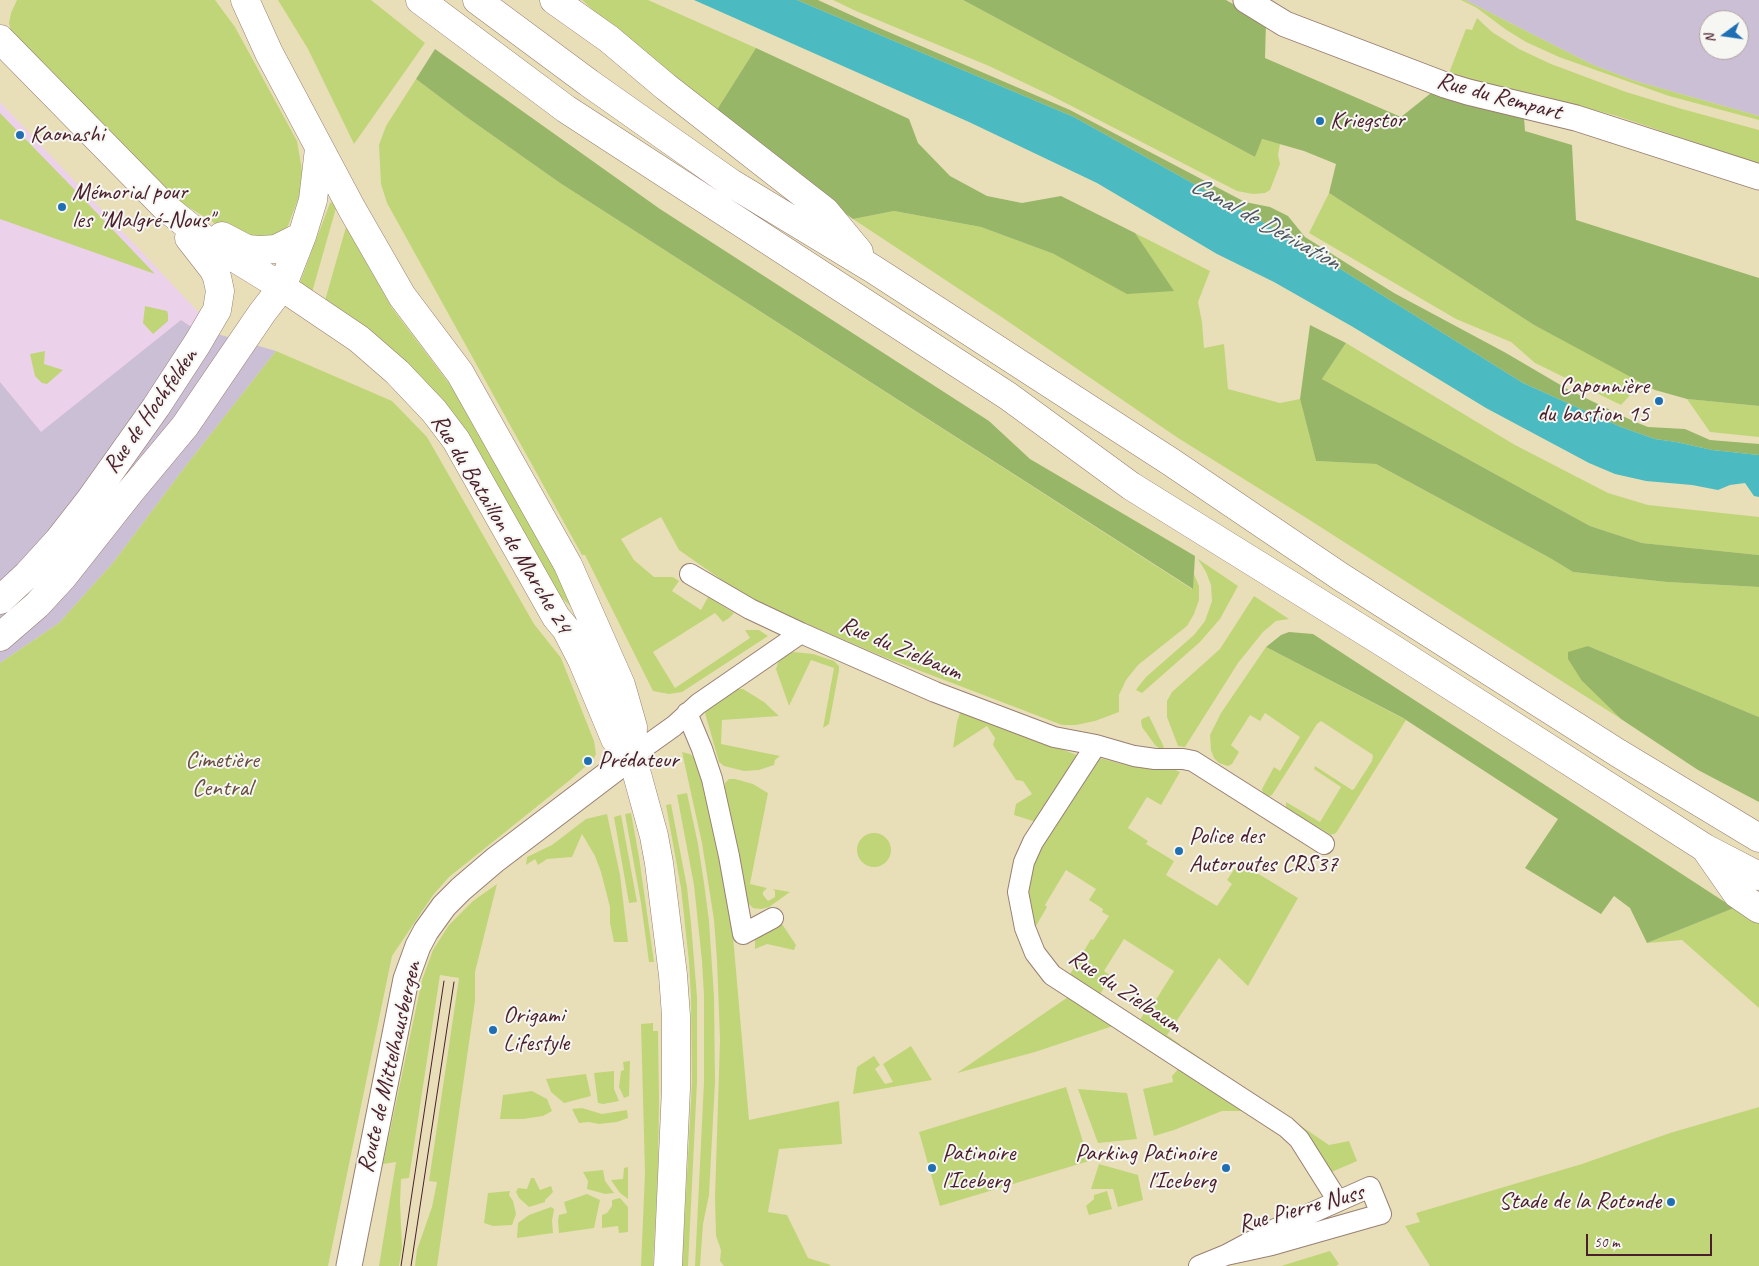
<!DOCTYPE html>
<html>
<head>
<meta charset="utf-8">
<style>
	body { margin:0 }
	#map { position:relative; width:1759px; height:1266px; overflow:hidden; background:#e8dfb9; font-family:Caveat,sans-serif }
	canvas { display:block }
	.north { position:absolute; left:1699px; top:10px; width:50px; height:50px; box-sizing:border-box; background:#f6f6f2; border:1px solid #b1a0a2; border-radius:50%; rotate:256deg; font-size:14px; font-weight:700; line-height:20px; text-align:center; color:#4a1f2b }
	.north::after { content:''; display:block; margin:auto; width:18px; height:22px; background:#1f6fb2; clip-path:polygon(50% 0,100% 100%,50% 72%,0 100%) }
	.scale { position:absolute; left:1586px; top:1234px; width:126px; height:22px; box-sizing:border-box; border:2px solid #4a1f2b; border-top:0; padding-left:6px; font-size:15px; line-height:18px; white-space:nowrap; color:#4a1f2b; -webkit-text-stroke:4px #f6f6f2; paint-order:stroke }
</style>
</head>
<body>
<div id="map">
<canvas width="1759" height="1266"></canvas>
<div class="north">N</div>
<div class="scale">50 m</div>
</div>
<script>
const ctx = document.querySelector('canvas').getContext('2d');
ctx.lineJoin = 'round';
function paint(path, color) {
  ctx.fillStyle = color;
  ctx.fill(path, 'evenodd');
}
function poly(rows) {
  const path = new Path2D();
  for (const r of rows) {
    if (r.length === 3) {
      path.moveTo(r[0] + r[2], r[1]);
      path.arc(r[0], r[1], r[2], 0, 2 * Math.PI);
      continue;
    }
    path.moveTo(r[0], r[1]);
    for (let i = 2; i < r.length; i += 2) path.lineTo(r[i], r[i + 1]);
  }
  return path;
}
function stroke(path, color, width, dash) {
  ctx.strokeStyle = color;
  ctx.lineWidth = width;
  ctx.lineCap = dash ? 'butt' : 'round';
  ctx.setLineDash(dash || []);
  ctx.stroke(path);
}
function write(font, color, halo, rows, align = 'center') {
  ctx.font = font + ' Caveat,sans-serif';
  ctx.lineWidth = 4;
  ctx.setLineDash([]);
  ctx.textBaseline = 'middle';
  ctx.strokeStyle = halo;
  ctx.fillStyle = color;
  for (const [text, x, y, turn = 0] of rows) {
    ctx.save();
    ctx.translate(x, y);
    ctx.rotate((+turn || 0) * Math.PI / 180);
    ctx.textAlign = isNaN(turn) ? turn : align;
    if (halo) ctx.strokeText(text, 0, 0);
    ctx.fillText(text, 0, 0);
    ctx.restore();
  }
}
paint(poly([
	[0,102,204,318,0,567]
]), '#ecd1ea');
paint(poly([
	[1465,0,1759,0,1759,116,1635,81,1593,65],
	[1709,20,1739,20,1739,50,1709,50],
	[181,320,190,326,276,351,185,467,113,563,59,623,0,663,0,382,41,432]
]), '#cbbfd5');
paint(poly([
	[17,0,215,0,235,27,297,141,303,176,301,191,288,226,281,234,272,240,229,232,172,197,11,32,9,23,11,13],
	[278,0,371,0,425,43,354,144,308,49],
	[582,0,648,0,756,48,713,116],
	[833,0,963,0,1255,157,1261,139,1280,144,1278,155,1280,164,1270,190,1265,193,1253,194,1237,191,1052,96,989,66,856,11],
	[1461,0,1465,0,1593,65,1635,81,1759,116,1759,120,1669,96,1559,57,1526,42,1505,29,1477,8],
	[1477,18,1492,32,1519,49,1551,64,1626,92,1682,109,1759,130,1759,164,1617,116,1543,96,1480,82,1449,73,1466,29,1472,30],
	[416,79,465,116,560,183,1192,589,1194,574,1199,586,1199,600,1194,614,1187,626,1138,665,1126,680,1119,695,1119,712,1095,721,1076,725,1062,725,884,657,749,599,679,550,661,517,621,539,634,560,654,577,673,577,679,581,672,591,701,610,708,597,734,613,729,618,723,622,715,613,653,652,675,688,750,638,745,630,759,630,768,636,682,692,669,694,653,691,585,555,582,555,387,203,381,184,379,145,386,126],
	[0,113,73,188,155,274,0,219],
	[1329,193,1534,325,1642,382,1621,405,1535,363,1511,342,1456,319,1309,233],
	[332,202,336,208,311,296,299,285,330,203],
	[894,211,981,227,1054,254,1173,291,1135,233,1210,271,1198,302,1202,322,1204,348,1224,344,1228,389,1280,403,1300,399,1316,461,1376,464,1550,558,1573,572,1667,582,1759,587,1759,717,1588,646,1582,681,1621,719,1308,519,1178,438,1003,318,853,219],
	[346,227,392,308,454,390,583,618,547,584,485,472,324,304],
	[145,306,167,311,168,314,168,321,153,334,143,323],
	[1346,343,1515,445,1608,493,1648,505,1759,517,1759,555,1642,543,1590,526,1322,379],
	[45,351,44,364,63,370,47,384,42,383,35,376,30,354],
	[276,351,392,401,427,437,534,624,561,658,594,741,596,754,593,760,570,780,449,877,433,895,392,956,328,1266,0,1266,0,663,59,623,113,563,185,467],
	[1687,399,1759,406,1759,437,1710,432],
	[1198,559,1238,586,1220,619,1200,642,1142,693,1136,690,1138,687,1146,677,1194,635,1205,621,1212,601,1211,585,1206,572],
	[1254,596,1289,619,1276,621,1263,632,1238,663,1185,747,1178,746,1167,717,1167,701,1172,692,1220,649],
	[1266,647,1406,720,1336,833,1331,835,1286,808,1286,802,1320,822,1341,787,1314,769,1315,766,1352,790,1354,789,1372,761,1373,755,1321,721,1317,724,1272,795,1268,797,1263,793,1262,789,1274,767,1280,771,1300,737,1265,713,1260,721,1250,715,1231,745,1239,752,1232,764,1228,766,1219,763,1214,758,1211,750,1210,735,1221,713],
	[794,652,813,654,834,661,839,666,839,670,829,724,823,728,834,668,811,660,789,706,776,669,779,660,788,653],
	[735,689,743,689,764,702,779,716,722,720,721,744,780,756,775,760,774,765,759,770,744,771,724,766,719,762,705,713,707,707],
	[962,712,1077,755,1080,760,1039,823,1014,815,1016,804,1032,794,1023,781,1016,780,993,745,995,738,987,726,953,748,957,722,960,713],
	[1149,716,1163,745,1164,749,1161,750,1155,745,1142,727,1141,721,1142,719],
	[682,752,690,754,696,759,702,772,721,863,733,936,749,1120,839,1101,842,1144,779,1149,768,1212,787,1215,808,1258,831,1265,829,1266,724,1266,720,1261,721,1250,716,1236,715,1197,720,1040,717,960,714,920,702,843],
	[1092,756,1133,767,1167,767,1180,772,1161,805,1147,797,1128,828,1148,841,1146,844,1174,861,1166,875,1217,906,1232,884,1227,880,1239,862,1298,898,1248,986,1219,958,1167,1035,1181,1045,1178,1050,1144,1030,1141,1018,1149,1005,1152,1006,1174,971,1124,939,1104,971,1111,976,1099,996,1069,976,1091,939,1093,940,1109,916,1102,912,1103,909,1089,900,1096,889,1066,870,1045,905,1047,907,1033,931,1024,894,1031,862],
	[729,779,735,779,753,784,768,793,750,884,767,888,763,892,763,895,768,901,775,897,775,891,773,889,790,892,769,907,761,909,753,908,746,901,738,849,725,790,725,783],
	[687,793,698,844,704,883,709,921,714,996,715,1082,709,1195,703,1224,700,1266,695,1266,704,1082,704,996,702,961,694,885,677,795],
	[671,804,687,887,691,923,697,997,697,1082,688,1266,682,1266,692,1082,691,997,689,962,681,888,666,805],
	[631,813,639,857,654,962,649,962,641,903,625,814],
	[607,814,620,875,628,942,614,942,610,923,610,907,601,872,595,856,582,834,572,857,547,859,538,865,535,859,526,865,527,857,552,845,586,819],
	[621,815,637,902,629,903,614,817],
	[874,850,17],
	[497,884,475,972,475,1001,437,1266,415,1266,417,1250,432,1207,437,1182,429,1181,459,978,440,975,409,1178,401,1179,400,1202,402,1248,399,1266,379,1266,396,1162,383,1164,422,980,433,950,449,925,473,901],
	[1734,908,1759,922,1759,1008,1682,940,1647,943],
	[780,921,796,945,794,950,767,944,755,949,755,939,760,934],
	[1071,995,1116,1025,1035,1052,957,1073],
	[653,1023,653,1031,658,1031,659,1099,658,1173,653,1266,641,1266,645,1173,641,1024],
	[911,1046,932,1080,853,1094,857,1067,874,1056,880,1065,875,1069,885,1084,893,1082,883,1064],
	[1184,1047,1329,1145,1349,1141,1357,1161,1327,1174,1302,1134,1180,1053],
	[630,1061,629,1096,624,1098,619,1087,621,1071,624,1070,623,1062],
	[1179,1068,1243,1111,1222,1111,1174,1130,1154,1136,1143,1089,1173,1082,1172,1076],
	[614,1071,614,1089,619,1101,603,1104,598,1103,594,1073],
	[586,1074,591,1096,564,1103,551,1092,546,1079],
	[1066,1087,1089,1161,940,1206,919,1132],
	[1078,1089,1127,1093,1137,1139,1098,1143],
	[532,1091,547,1099,552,1111,543,1116,523,1119,500,1119,503,1095],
	[1759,1107,1759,1266,1430,1266,1405,1226,1420,1222,1416,1213,1582,1164,1670,1133],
	[582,1108,602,1114,627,1110,628,1118,617,1122,599,1124,589,1122,579,1123,572,1109],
	[1099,1164,1138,1175,1143,1200,1118,1207,1113,1189,1091,1189],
	[628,1167,628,1199,620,1193,611,1180,623,1179,624,1168],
	[603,1170,605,1181,614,1193,605,1194,587,1189,588,1181,583,1172],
	[531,1178,534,1178,540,1190,551,1186,553,1192,545,1200,545,1202,529,1207,519,1198,516,1192,518,1188,527,1189],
	[510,1191,509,1195,513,1201,516,1214,512,1225,493,1226,484,1223,488,1193],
	[1107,1191,1112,1209,1089,1215,1086,1206,1094,1199,1094,1195],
	[587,1194,600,1200,594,1228,559,1233,558,1221,559,1215,567,1213,564,1202],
	[620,1198,628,1207,628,1232,619,1233,618,1226,602,1228,602,1215,607,1213,612,1206,612,1200],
	[551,1207,554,1209,552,1221,553,1233,517,1238,518,1223,529,1215],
	[1330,1251,1339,1264,1336,1266,1281,1266]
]), '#c0d578');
paint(poly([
	[797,0,818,0,877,27,1070,110,1245,202,1270,207,1288,216,1305,237,1394,293,1506,353,1569,390,1633,421,1648,427,1685,429,1710,440,1759,444,1759,455,1712,450,1676,442,1655,439,1621,427,1523,383,1289,237,1074,117],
	[963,0,1226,0,1266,23,1265,58,1401,117,1431,93,1524,118,1525,131,1572,145,1576,220,1759,278,1759,406,1687,399,1655,390,1534,325,1329,193,1336,164,1304,151,1262,139,1255,157],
	[756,48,909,119,918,143,950,176,987,196,1022,203,1061,196,1135,233,1174,291,1127,294,1054,254,981,227,894,211,853,219,729,130,713,116],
	[435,49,660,209,989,421,1030,459,1195,556,1193,589,560,183,465,116,416,79],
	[1310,325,1346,343,1322,379,1590,526,1642,543,1759,555,1759,587,1667,582,1573,572,1550,558,1376,464,1316,461,1300,399],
	[1289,632,1313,634,1734,908,1647,943,1630,908,1614,896,1601,914,1525,868,1558,819,1403,718,1266,647,1281,635],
	[1588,646,1759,717,1759,802,1698,770,1621,719,1582,681,1568,659,1568,652]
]), '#98b668');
paint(poly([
	[694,0,797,0,1074,117,1289,237,1523,383,1621,427,1655,439,1676,442,1712,450,1759,455,1759,497,1754,496,1745,483,1730,485,1718,490,1692,485,1646,481,1615,474,1589,463,1486,408,1353,327,1274,282,1217,254,1097,183,969,122]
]), '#4bbac1');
const minor = poly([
	[690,574,750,609,801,633,935,692,1054,737,1096,745,1134,756,1155,759,1183,759,1193,761,1324,844],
	[687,713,702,749,712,779,729,856,743,934,773,918],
	[1096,745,1033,842,1024,862,1018,892,1025,928,1035,953,1052,975,1286,1127,1299,1139,1338,1201],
	[632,756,674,726,698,704,801,633],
	[1199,1266,1226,1255,1271,1231,1370,1187,1381,1214,1272,1245,1226,1255]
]);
const tertiary = poly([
	[1246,0,1285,24,1445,85,1468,92,1576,118,1759,177],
	[349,1266,406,979,418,946,426,931,444,906,461,889,495,860,632,756]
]);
const secondary = poly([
	[245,0,269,53,352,209,402,296,460,373,568,565,621,685,633,727,632,756,654,836,659,863,673,975,676,1016,676,1088,668,1266],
	[0,39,165,207,207,241,282,287,359,339,397,372,434,411,456,440,556,617,566,629,582,660,615,739,632,756],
	[222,236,247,249,260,250,276,249,302,236],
	[0,600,27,575,58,541,90,500,156,407,197,344,217,310,220,291,217,277,214,270,189,238],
	[0,637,37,605,62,578,130,492,185,426,262,313,282,287,302,236,313,200,319,149]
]);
const trunk = poly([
	[420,0,566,109,1008,396,1131,486,1387,645,1705,848,1759,876],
	[477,0,589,83,731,183,873,269,1171,462,1341,577,1618,753,1759,838],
	[554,0,609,39,666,87,825,211,859,252],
	[1707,851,1737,894,1759,909]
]);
stroke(minor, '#997f72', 22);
stroke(tertiary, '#997f72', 27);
stroke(secondary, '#997f72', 29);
stroke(trunk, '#997f72', 29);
stroke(minor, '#fff', 20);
stroke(tertiary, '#fff', 25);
stroke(secondary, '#fff', 28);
stroke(trunk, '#fff', 28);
stroke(poly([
	[401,1266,444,981],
	[411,1266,454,982]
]), '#4a1f2b', 1);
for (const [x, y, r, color] of [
	[1320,121,5,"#1f6fb2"],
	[20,135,5,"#1f6fb2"],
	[62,207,5,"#1f6fb2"],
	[1659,401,5,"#1f6fb2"],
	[588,761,5,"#1f6fb2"],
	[1179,851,5,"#1f6fb2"],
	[493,1030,5,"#1f6fb2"],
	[932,1168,5,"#1f6fb2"],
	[1226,1168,5,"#1f6fb2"],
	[1671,1202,5,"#1f6fb2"]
]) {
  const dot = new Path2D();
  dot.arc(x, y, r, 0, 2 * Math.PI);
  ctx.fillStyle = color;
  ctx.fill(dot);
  stroke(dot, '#f6f6f2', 2);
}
write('24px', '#4a1f2b', '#f6f6f2', [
	["Rue du Rempart",1499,97,15],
	["Rue de Hochfelden",151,411,-55],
	["Rue du Bataillon de Marche 24",501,524,59],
	["Rue du Zielbaum",901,649,23],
	["Rue du Zielbaum",1125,992,34],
	["Route de Mittelhausbergen",390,1067,-77],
	["Rue Pierre Nuss",1301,1209,-15]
]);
write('24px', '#4a1f2b', '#f6f6f2', [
	["Kriegstor",1330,121],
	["Kaonashi",30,135],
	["Mémorial pour",72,193],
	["les \"Malgré-Nous\"",72,221],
	["Caponnière",1649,387,"right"],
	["du bastion 15",1649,415,"right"],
	["Prédateur",598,761],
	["Police des",1189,837],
	["Autoroutes CRS37",1189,865],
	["Origami",503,1016],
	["Lifestyle",503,1044],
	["Patinoire",942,1154],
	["l'Iceberg",942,1182],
	["Parking Patinoire",1216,1154,"right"],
	["l'Iceberg",1216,1182,"right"],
	["Stade de la Rotonde",1661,1202,"right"]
], 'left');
write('24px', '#684c3e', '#f6f6f2', [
	["Cimetière",222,761],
	["Central",222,789]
]);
write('italic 25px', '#4a5560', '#f6f6f2', [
	["Canal de Dérivation",1265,224,29]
]);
</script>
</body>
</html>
